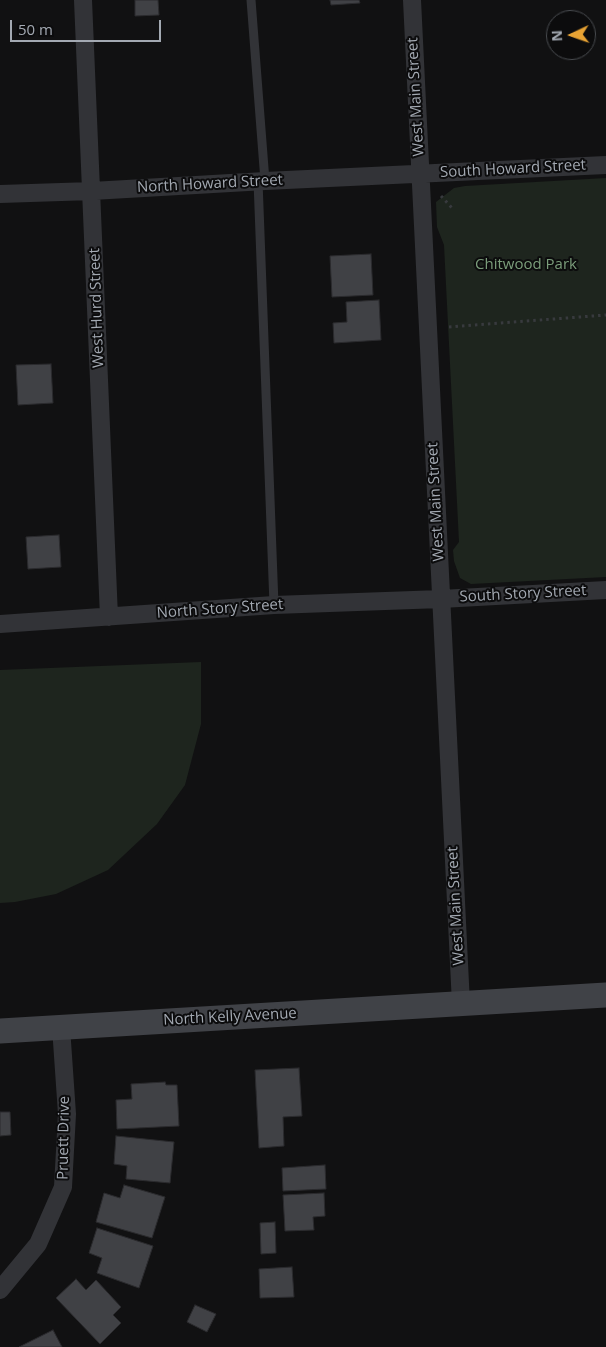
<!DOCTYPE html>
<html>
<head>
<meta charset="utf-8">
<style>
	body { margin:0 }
	#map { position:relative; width:606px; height:1347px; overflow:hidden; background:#111112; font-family:"Open Sans",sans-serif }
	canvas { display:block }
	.north { position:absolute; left:546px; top:10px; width:50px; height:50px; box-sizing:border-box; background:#0c0c0d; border:1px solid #484b4f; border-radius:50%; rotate:267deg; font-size:14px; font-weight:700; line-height:20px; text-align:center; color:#a3a9b2 }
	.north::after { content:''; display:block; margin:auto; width:18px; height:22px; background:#e8a334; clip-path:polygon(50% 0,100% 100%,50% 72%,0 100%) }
	.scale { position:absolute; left:10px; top:20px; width:151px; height:22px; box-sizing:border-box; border:2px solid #a3a9b2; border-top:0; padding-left:6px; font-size:15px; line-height:18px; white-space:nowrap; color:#a3a9b2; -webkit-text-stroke:4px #0c0c0d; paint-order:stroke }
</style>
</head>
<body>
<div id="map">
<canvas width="606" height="1347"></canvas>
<div class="north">N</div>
<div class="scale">50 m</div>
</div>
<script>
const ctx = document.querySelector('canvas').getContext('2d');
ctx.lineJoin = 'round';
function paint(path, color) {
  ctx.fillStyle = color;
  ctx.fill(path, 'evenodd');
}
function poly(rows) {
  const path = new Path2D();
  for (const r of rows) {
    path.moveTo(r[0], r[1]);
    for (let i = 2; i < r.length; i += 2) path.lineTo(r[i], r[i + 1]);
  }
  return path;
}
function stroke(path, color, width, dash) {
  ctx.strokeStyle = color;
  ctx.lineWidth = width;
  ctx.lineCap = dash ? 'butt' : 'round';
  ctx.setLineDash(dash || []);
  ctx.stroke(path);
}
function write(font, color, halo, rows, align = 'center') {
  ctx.font = font + ' "Open Sans",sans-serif';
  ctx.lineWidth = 4;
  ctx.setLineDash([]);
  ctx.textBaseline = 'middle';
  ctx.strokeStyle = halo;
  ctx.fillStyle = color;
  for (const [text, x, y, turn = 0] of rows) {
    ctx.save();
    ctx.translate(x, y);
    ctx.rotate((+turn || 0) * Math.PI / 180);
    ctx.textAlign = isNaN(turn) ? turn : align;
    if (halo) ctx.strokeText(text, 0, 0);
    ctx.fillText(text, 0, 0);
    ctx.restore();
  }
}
paint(poly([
	[606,178,606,577,471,584,460,578,454,561,453,550,459,542,444,245,437,227,436,202,454,188,465,186],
	[201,662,201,724,185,785,157,824,108,870,56,894,15,902,0,903,0,670]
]), '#1e251e');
const building = poly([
	[135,0,158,0,159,15,135,16,135,0],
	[330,0,359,0,360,3,331,5,330,0],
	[371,254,373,295,332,297,330,256,371,254],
	[379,300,381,340,334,343,333,323,347,322,346,302,379,300],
	[51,364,53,403,18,405,16,365,51,364],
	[59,535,61,567,28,569,26,537,59,535],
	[299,1068,302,1116,283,1117,284,1146,259,1148,255,1070,299,1068],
	[165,1082,166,1085,177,1085,179,1126,117,1129,116,1100,132,1099,131,1084,165,1082],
	[0,1112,10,1112,11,1135,0,1136,0,1112],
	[116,1136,174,1142,170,1183,126,1179,127,1166,114,1164,116,1136],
	[325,1165,326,1189,283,1191,282,1168,325,1165],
	[124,1185,165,1197,152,1238,96,1222,104,1193,120,1198,124,1185],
	[324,1193,325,1216,313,1217,314,1230,285,1231,283,1195,324,1193],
	[275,1222,276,1253,261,1254,260,1223,275,1222],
	[97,1228,153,1246,139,1288,97,1273,102,1258,89,1253,97,1228],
	[292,1267,294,1297,260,1298,259,1269,292,1267],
	[76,1279,86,1290,96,1280,121,1307,113,1315,121,1323,100,1344,56,1298,76,1279],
	[195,1305,216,1314,207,1332,187,1322,195,1305],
	[53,1330,62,1347,19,1347,53,1330]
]);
paint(building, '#404145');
stroke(building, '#2b2b2e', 1);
stroke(poly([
	[441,196,452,208],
	[449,327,606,315]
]), '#383a3e', 3, [2.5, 4]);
stroke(poly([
	[251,0,265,181],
	[258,181,274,605]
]), '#323337', 9);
stroke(poly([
	[83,0,109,617],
	[412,0,461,1004],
	[0,194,92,191,265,181,606,165],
	[0,624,274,605,441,599,606,590],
	[0,1290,38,1244,63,1187,67,1114,61,1027]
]), '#323337', 18);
stroke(poly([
	[0,1031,606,995]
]), '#404247', 25);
write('15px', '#a3a9b2', '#0c0c0d', [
	["West Main Street",416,97,-93],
	["South Howard Street",513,169,-3],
	["North Howard Street",210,184,-3],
	["West Hurd Street",97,308,-92],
	["West Main Street",436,502,-93],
	["South Story Street",523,594,-3],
	["North Story Street",220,609,-4],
	["West Main Street",456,906,-93],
	["North Kelly Avenue",230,1017,-3],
	["Pruett Drive",64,1138,-89]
]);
write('15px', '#7b9d7b', '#0c0c0d', [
	["Chitwood Park",526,265]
]);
</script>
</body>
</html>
